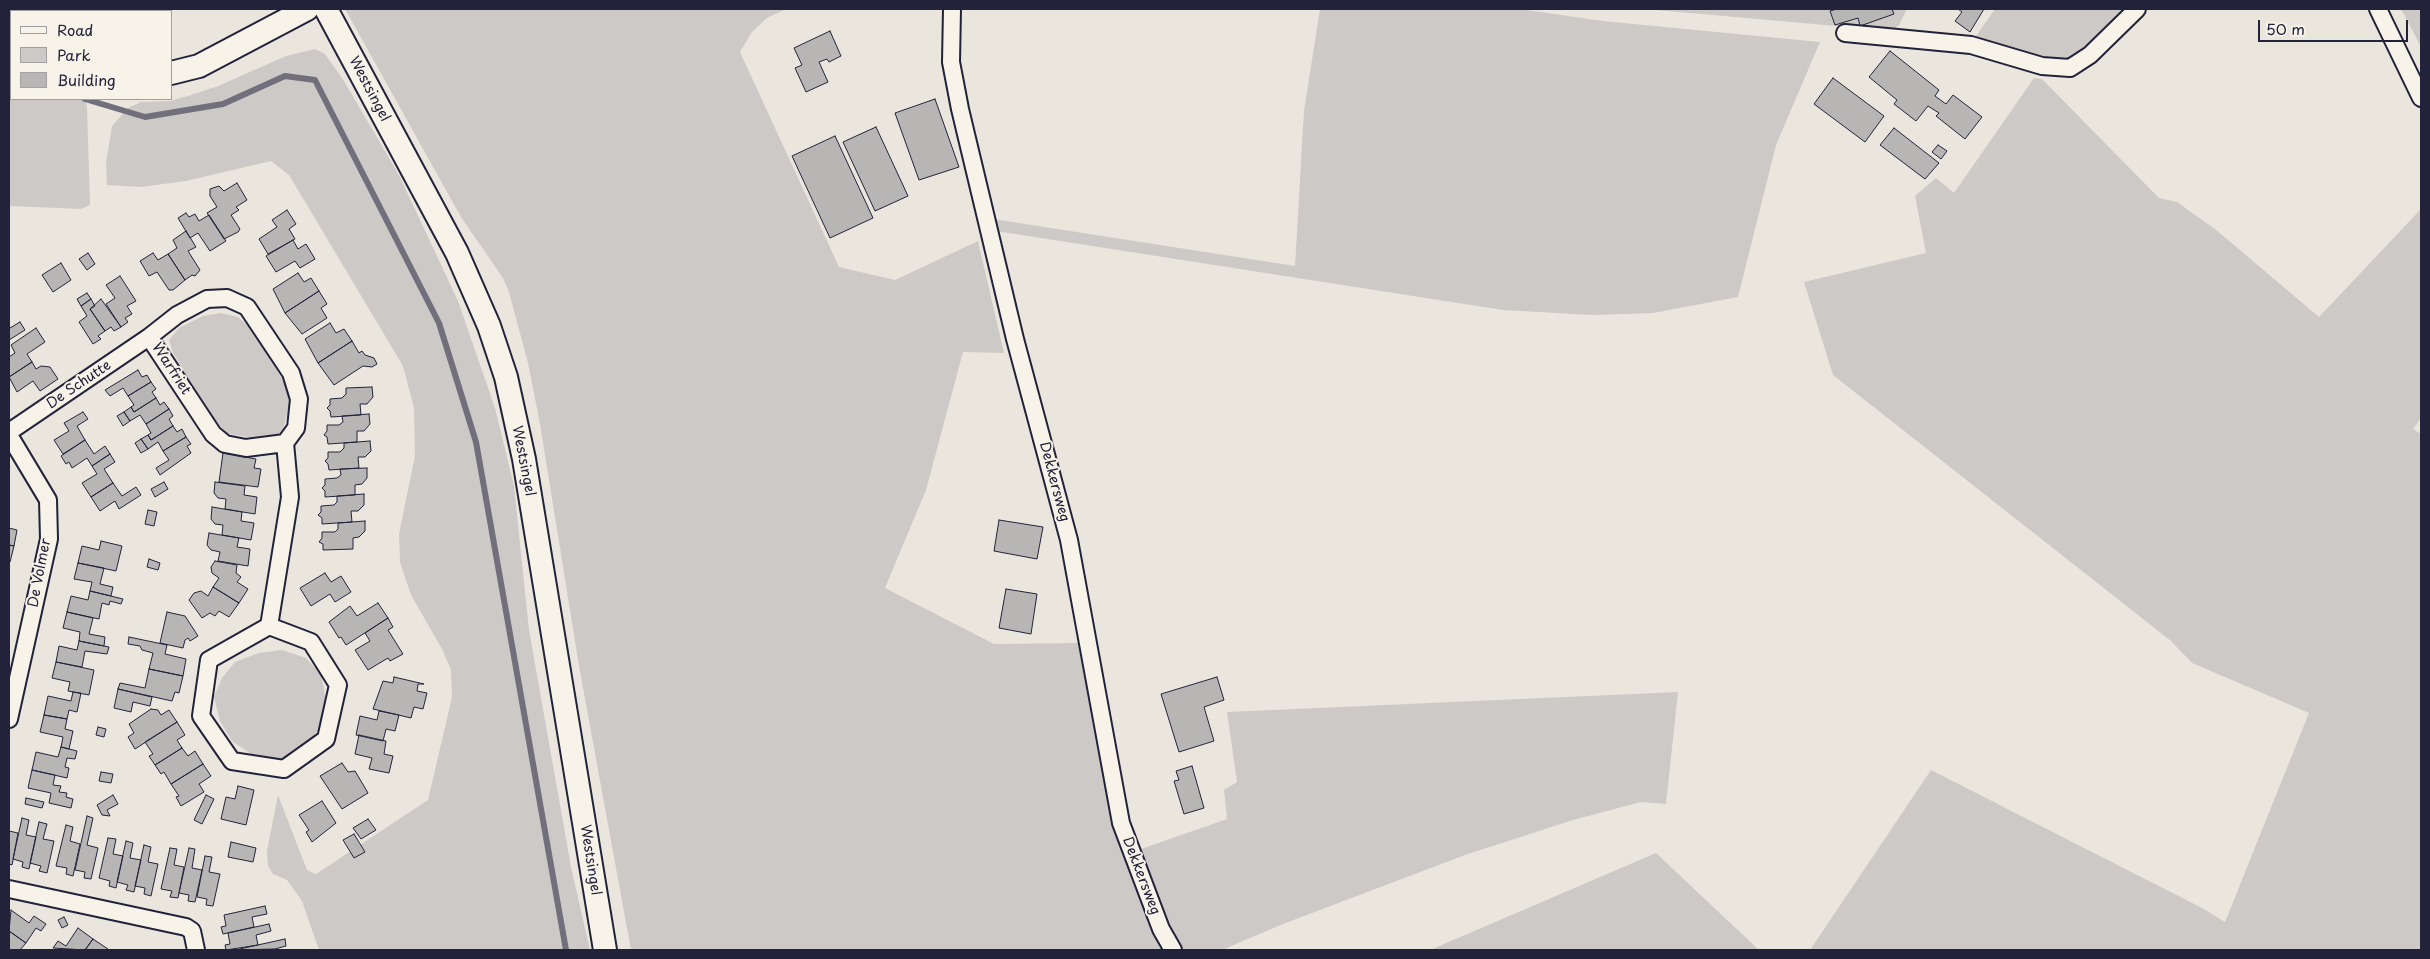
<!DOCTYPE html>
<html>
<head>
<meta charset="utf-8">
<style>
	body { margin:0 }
	#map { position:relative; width:2430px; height:959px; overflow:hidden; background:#eae6de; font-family:"Playpen Sans",sans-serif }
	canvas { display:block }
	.frame { position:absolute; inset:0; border:10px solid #22223b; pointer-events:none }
	.legend { position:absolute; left:10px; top:10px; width:162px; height:90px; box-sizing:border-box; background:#f7f3e8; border:1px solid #a29fa3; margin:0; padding:6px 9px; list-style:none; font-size:15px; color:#22223b }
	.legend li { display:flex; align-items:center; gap:10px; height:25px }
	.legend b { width:25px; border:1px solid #a29fa3 }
	.scale { position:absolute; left:2258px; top:20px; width:150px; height:22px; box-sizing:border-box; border:2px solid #22223b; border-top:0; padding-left:6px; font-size:15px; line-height:18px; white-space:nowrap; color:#22223b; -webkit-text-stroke:4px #f7f3e8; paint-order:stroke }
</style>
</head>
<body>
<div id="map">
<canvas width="2430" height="959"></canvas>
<div class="frame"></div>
<ul class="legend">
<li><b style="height:6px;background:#f7f3e8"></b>Road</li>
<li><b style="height:14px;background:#cdc9c6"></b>Park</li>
<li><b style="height:14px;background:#b8b6b5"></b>Building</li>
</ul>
<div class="scale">50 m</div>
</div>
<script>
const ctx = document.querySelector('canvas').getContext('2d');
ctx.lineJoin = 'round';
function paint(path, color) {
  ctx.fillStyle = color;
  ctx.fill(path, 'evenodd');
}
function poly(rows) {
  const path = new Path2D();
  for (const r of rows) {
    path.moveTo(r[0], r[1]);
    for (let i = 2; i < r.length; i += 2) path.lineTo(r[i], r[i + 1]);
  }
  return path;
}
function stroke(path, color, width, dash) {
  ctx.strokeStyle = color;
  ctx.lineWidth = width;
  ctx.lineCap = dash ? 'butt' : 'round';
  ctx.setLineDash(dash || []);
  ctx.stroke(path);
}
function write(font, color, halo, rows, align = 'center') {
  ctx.font = font + ' "Playpen Sans",sans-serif';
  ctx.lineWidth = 4;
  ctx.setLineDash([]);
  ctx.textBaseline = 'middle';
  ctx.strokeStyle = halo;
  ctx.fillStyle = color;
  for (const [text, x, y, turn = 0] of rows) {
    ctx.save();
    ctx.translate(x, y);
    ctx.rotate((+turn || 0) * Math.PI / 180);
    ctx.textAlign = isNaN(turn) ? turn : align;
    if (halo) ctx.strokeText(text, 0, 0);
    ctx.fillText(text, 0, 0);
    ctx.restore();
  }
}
paint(poly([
	[345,9,786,9,767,18,752,32,740,52,839,267,895,280,978,241,1004,353,963,352,926,490,885,588,994,644,1081,643,1156,932,1164,950,631,950,579,666,540,424,528,363,509,292,503,278,461,217],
	[1320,9,1520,9,1603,21,1820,42,1776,145,1738,297,1653,313,1593,315,1503,310,996,231,993,219,1295,266,1304,111],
	[1645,9,1907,9,1899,25,1892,31],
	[1995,9,2124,9,2076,59,2058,62,1971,43],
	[2401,9,2421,9,2421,47,2408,22],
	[9,20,11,22,11,99,85,99,87,107,90,205,81,209,9,206],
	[315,49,325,54,344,81,399,175,458,301,495,408,514,486,529,630,571,867,590,950,319,950,302,901,287,880,273,874,268,866,267,851,278,795,307,870,316,874,428,800,452,697,451,670,442,649,411,595,400,562,399,534,415,456,414,408,403,366,289,175,271,161,186,181,141,187,107,185,106,163,112,126,128,108,141,102,170,101,188,96,218,86,286,56],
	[2034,78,2042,79,2159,198,2177,202,2215,229,2319,317,2421,209,2421,418,2413,429,2421,434,2421,950,1810,950,1931,770,2202,908,2225,922,2309,713,2192,663,2171,641,1833,375,1804,282,1926,253,1915,196,1936,178,1954,193],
	[221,313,238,317,252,329,285,384,290,403,284,426,279,434,249,437,228,434,212,417,173,353,169,340,179,328,203,316],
	[282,650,306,658,321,674,326,701,323,723,309,743,285,758,268,762,254,756,232,741,220,721,214,697,222,678,235,662,259,653],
	[1678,692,1666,804,1641,802,1573,820,1465,855,1283,924,1222,950,1182,950,1164,916,1141,849,1227,819,1224,790,1237,782,1227,712],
	[1656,853,1759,950,1430,950]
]), '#cdc9c6');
stroke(poly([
	[9,50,11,52],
	[85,99,145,117,223,104,285,76,315,80,439,323,476,442,566,950]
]), '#716f7b', 6);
const building = poly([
	[1837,9,1892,9,1894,14,1860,26,1858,18,1835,25,1830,11,1837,9],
	[1958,9,1984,9,1970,32,1955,21,1962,12,1958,9],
	[830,31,841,56,829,62,827,59,819,62,828,82,806,92,795,68,802,65,794,48,830,31],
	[1890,51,1939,90,1935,96,1946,104,1953,95,1982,117,1965,139,1936,116,1939,113,1928,106,1916,121,1894,104,1897,100,1869,77,1890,51],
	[1833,78,1884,116,1865,142,1814,104,1833,78],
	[935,99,959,167,919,180,895,113,935,99],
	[876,127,908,196,875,211,843,142,876,127],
	[1894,128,1939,163,1925,179,1880,145,1894,128],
	[835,136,873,218,830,238,792,156,835,136],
	[1938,145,1947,151,1941,159,1932,152,1938,145],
	[237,183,247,200,236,207,239,210,231,215,240,229,238,232,224,239,207,213,217,207,210,196,210,189,219,186,224,191,237,183],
	[287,210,296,224,289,229,295,239,268,254,259,239,277,227,272,220,287,210],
	[186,213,189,217,195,214,199,221,209,215,226,241,210,251,198,233,190,238,178,218,186,213],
	[186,231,196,247,188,251,200,270,195,276,192,275,185,280,168,254,177,248,173,240,186,231],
	[293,240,298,249,306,244,315,259,300,268,295,261,276,272,266,256,293,240],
	[88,253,95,264,87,270,79,259,88,253],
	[153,253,158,260,168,254,185,280,173,290,169,290,157,272,149,276,140,261,153,253],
	[61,263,71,280,53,292,42,275,61,263],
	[298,273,304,282,311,278,319,291,285,313,273,289,298,273],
	[120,276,136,301,127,306,132,314,125,318,128,322,121,327,106,304,115,298,106,285,120,276],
	[319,291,327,304,321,308,327,318,302,334,285,313,319,291],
	[87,293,91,299,81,306,77,299,87,293],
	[91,299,95,306,90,309,105,331,98,336,101,339,93,344,79,322,87,316,81,306,91,299],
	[101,299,121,327,114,331,111,327,105,331,90,309,101,299],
	[20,322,25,330,9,340,9,326,10,328,20,322],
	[330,323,336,333,344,329,352,341,318,363,305,339,330,323],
	[36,328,45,342,27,354,32,362,9,377,9,357,15,353,11,345,36,328],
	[352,341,359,353,362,351,365,355,374,358,377,364,372,367,363,366,334,385,318,363,352,341],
	[32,362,36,369,41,366,50,367,58,379,40,391,33,381,17,392,9,377,32,362],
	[138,370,142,377,147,375,151,382,128,396,123,388,110,396,105,390,138,370],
	[151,382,156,389,152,392,156,398,134,412,131,407,134,405,128,396,151,382],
	[372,387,373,397,367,404,360,404,361,415,331,417,330,411,327,408,330,405,330,399,342,398,346,394,346,388,372,387],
	[156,398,160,405,164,402,169,409,146,424,140,415,130,421,124,412,131,407,134,412,156,398],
	[169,409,173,416,169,419,173,426,151,440,148,435,151,433,146,424,169,409],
	[83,412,88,419,77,426,85,440,63,454,54,440,69,431,64,423,83,412],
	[124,412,130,421,123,426,117,416,124,412],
	[369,414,370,424,364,431,357,431,357,442,328,444,327,437,324,435,327,431,327,425,339,425,343,422,342,416,369,414],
	[173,426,177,432,182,429,186,437,163,451,158,442,148,449,141,439,148,435,151,440,173,426],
	[186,437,191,444,187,446,191,453,160,475,156,468,169,460,163,451,186,437],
	[141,439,148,449,141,453,135,443,141,439],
	[85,440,94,454,105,446,110,454,92,466,87,458,72,468,69,462,66,464,61,456,85,440],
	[370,441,371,451,365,457,358,457,359,468,329,470,328,464,325,461,328,458,328,452,340,452,344,448,344,443,370,441],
	[223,453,256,459,254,468,261,469,258,487,219,482,223,453],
	[110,454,115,462,104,469,113,483,91,497,82,483,97,474,92,466,110,454],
	[367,468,367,478,362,484,355,485,355,495,325,497,325,491,322,488,325,485,325,479,337,478,341,475,340,469,367,468],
	[164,482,168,489,155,497,151,489,164,482],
	[215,482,245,486,244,495,257,497,255,514,225,509,226,499,218,498,214,493,215,482],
	[113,483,122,496,136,487,141,495,119,509,115,501,100,511,91,497,113,483],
	[364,494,364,505,358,511,351,511,352,522,322,524,322,518,318,515,321,512,321,506,334,505,337,502,337,496,364,494],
	[212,507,242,512,241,521,254,523,251,540,222,535,223,525,215,524,211,519,212,507],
	[148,510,157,512,154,526,145,524,148,510],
	[999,520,1043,527,1037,559,994,551,999,520],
	[365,521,365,531,359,537,353,538,353,549,323,550,323,544,319,542,322,538,322,532,335,532,338,529,338,523,365,521],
	[9,528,17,530,14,546,9,545,9,528],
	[209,533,239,538,237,547,250,549,248,566,218,561,220,552,211,550,207,545,209,533],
	[101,541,122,546,116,571,78,563,82,546,99,550,101,541],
	[9,545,14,546,10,562,9,562,9,545],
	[149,559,160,563,158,570,147,567,149,559],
	[215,561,237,565,236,573,241,577,237,582,248,589,239,603,213,587,219,578,212,573,211,567,215,561],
	[78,563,104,568,100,584,113,587,111,596,90,591,92,582,74,579,78,563],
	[325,573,331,582,341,576,351,592,335,602,330,594,311,606,300,588,325,573],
	[213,587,239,603,229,617,219,611,215,616,210,613,202,618,189,600,194,593,201,591,208,596,213,587],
	[1006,589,1037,594,1031,634,999,628,1006,589],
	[90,591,123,599,121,604,110,601,109,605,102,603,99,619,67,612,71,596,88,600,90,591],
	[378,603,388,618,346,645,341,637,339,638,329,622,350,606,357,616,378,603],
	[67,612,93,618,89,634,105,637,104,646,79,641,80,632,63,628,67,612],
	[167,612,185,616,198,636,190,641,188,638,185,640,183,648,160,643,167,612],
	[388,618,393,627,388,630,403,654,390,661,388,658,368,670,355,650,370,641,365,633,388,618],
	[129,637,167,645,165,654,186,659,183,676,149,669,153,653,142,650,140,646,128,644,129,637],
	[79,641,109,647,107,654,85,651,82,667,56,662,59,646,77,650,79,641],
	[56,662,94,670,89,695,68,691,70,682,52,678,56,662],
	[149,669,183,676,179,693,175,692,172,701,118,689,120,683,145,688,149,669],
	[394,677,424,684,418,684,417,691,427,693,423,709,414,707,411,718,373,709,383,681,393,683,394,677],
	[1217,677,1224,700,1204,707,1214,741,1179,752,1161,694,1217,677],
	[118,689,152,697,150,706,133,702,131,712,114,708,118,689],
	[73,692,81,693,77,712,69,710,67,719,44,715,48,696,71,701,73,692],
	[151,709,158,710,161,715,169,710,177,722,135,749,128,737,134,733,129,724,151,709],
	[379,711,399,715,395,731,386,729,383,741,356,735,360,716,377,720,379,711],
	[44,715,67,719,65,729,73,731,69,749,61,747,63,737,40,732,44,715],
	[177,722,185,735,177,740,182,748,155,765,149,756,153,754,145,742,177,722],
	[98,727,106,729,104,737,96,735,98,727],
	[359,735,386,741,384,754,393,756,389,773,369,769,372,758,355,754,359,735],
	[61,747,77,751,75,759,67,758,65,767,69,768,67,778,32,770,36,752,58,757,61,747],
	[182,748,188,756,195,751,203,764,171,784,164,772,161,774,155,765,182,748],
	[342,763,348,772,355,771,368,793,342,809,320,776,342,763],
	[203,764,211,776,199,784,204,792,181,806,176,797,179,796,171,784,203,764],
	[1192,766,1204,808,1184,814,1174,781,1179,780,1176,771,1192,766],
	[32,770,55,775,53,785,61,786,59,792,67,793,66,797,73,799,71,808,49,803,51,793,28,788,32,770],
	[101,772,113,774,111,783,99,781,101,772],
	[238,786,254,790,246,825,221,819,226,797,235,799,238,786],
	[113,795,118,804,107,810,110,816,102,815,97,805,113,795],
	[206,795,214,799,202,824,194,820,206,795],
	[26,798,44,802,42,808,25,804,26,798],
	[322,801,336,823,312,842,306,832,309,830,299,815,322,801],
	[87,816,93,818,87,845,98,848,91,879,84,878,85,872,75,870,87,816],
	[22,818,29,820,26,835,36,837,29,869,22,867,23,862,13,859,22,818],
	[368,819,376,830,361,839,353,828,368,819],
	[39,822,47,824,43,839,54,841,47,873,39,871,41,866,30,863,39,822],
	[66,825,73,827,70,841,80,844,73,876,66,874,67,868,56,866,66,825],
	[9,831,18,833,12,865,9,864,9,831],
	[354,834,365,852,354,858,343,840,354,834],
	[108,838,116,839,113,854,123,856,116,888,109,886,110,881,99,878,108,838],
	[126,841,133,843,130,858,141,860,134,892,126,890,128,885,117,882,126,841],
	[231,842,256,848,253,862,228,857,231,842],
	[144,845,151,847,148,862,158,864,151,896,144,894,145,888,135,886,144,845],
	[170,848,177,849,174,865,184,867,178,898,170,897,172,891,161,889,170,848],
	[189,848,195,849,192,868,202,870,195,902,188,901,189,895,179,893,189,848],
	[205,856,212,857,209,872,220,874,213,906,206,905,207,899,197,897,205,856],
	[265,906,267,914,252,917,254,927,223,934,221,927,226,926,224,915,265,906],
	[11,910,29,923,34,916,46,924,41,931,36,928,26,943,9,931,11,910],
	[64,917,68,925,62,928,58,920,64,917],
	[269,924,271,931,256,935,258,945,226,950,225,945,230,944,228,933,269,924],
	[78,928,93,939,85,950,53,948,58,941,66,946,78,928],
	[9,931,26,943,20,950,9,950,9,931],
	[93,939,108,949,107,950,85,950,93,939],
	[285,939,286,946,275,949,235,950,285,939]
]);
paint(building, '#b8b6b5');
stroke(building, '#22223b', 1);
const street = poly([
	[952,9,951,62,960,109,1015,339,1069,540,1121,823,1161,929,1173,950],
	[2378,9,2421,98],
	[1845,33,1971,45,2042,66,2070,68,2090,55,2137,9],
	[149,337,213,434,225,444,246,448,285,443],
	[9,432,149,337,177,315,207,299,227,298,247,307,291,373,299,399,296,428,285,443,290,497,269,626],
	[9,435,48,500,49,539,9,719],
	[269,626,311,642,338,685,326,739,284,769,232,761,201,716,209,660,269,626],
	[9,889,186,927,192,931,196,950]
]);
const secondary = poly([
	[19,9,22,11],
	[326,9,457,253,489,326,506,377,524,459,605,950],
	[171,73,199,66,307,9]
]);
stroke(street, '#22223b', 20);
stroke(secondary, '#22223b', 26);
stroke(street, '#f7f3e8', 16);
stroke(secondary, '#f7f3e8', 22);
write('14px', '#22223b', '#f7f3e8', [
	["Westsingel",369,89,62],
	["Warfriet",171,369,57],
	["De Schutte",79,385,-34],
	["Westsingel",523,461,79],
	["Dekkersweg",1054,482,75],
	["De Volmer",40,573,-79],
	["Westsingel",590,860,81],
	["Dekkersweg",1141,876,69]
]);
</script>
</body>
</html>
